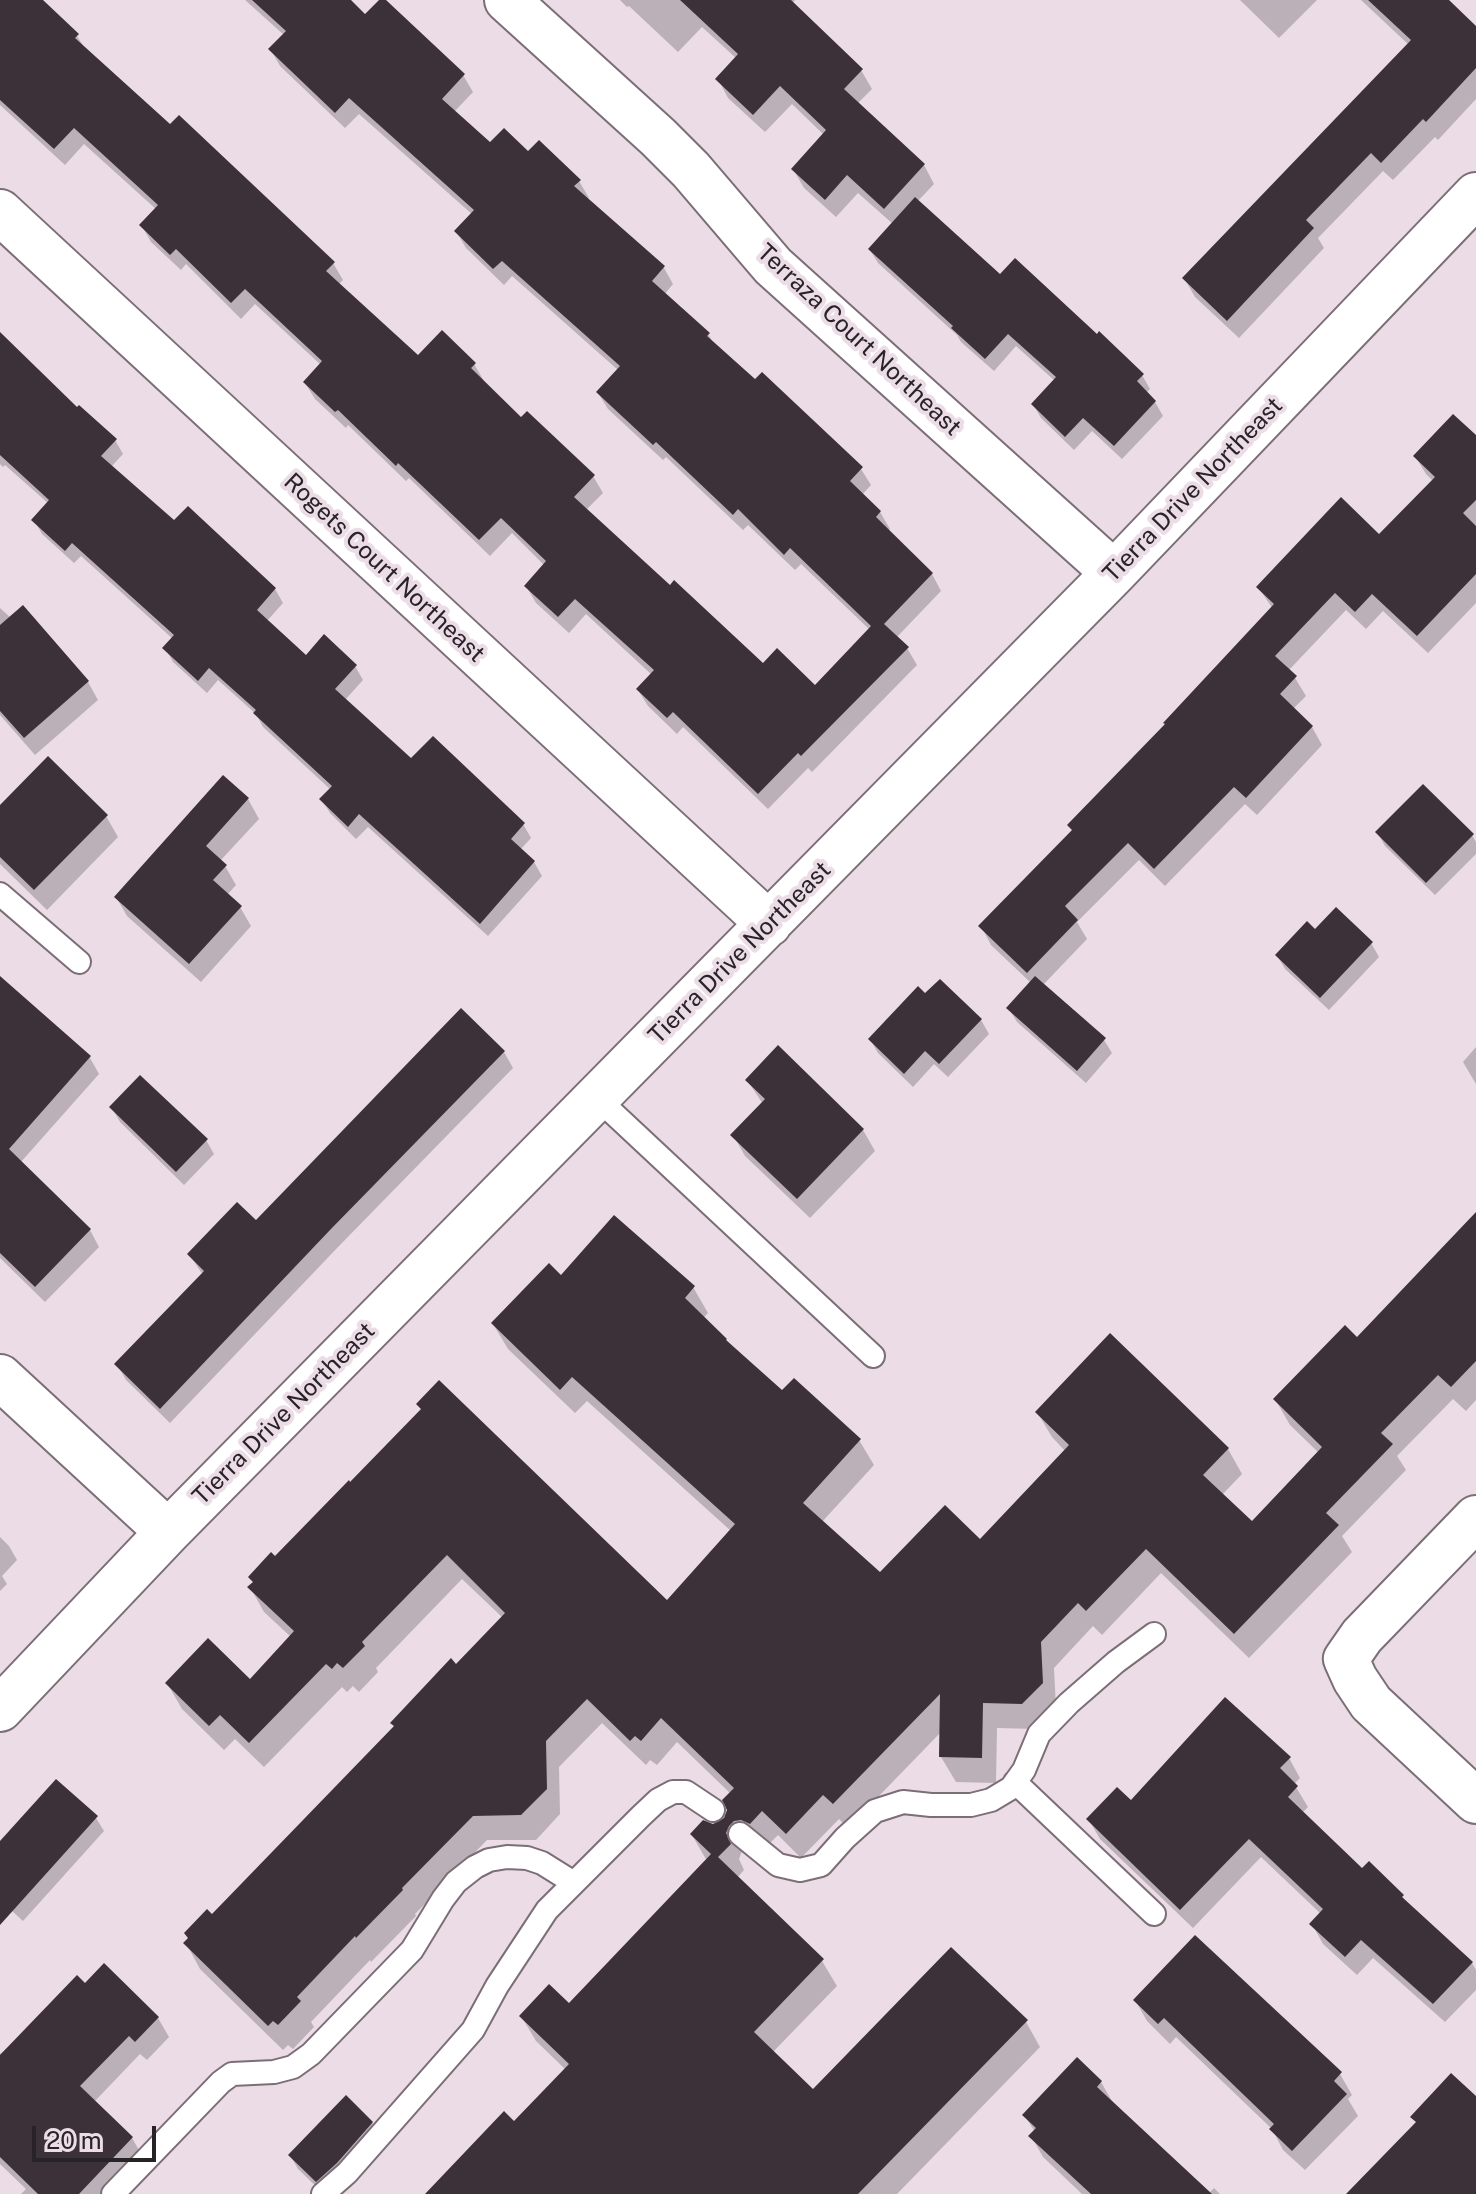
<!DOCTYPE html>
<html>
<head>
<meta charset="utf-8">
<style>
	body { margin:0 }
	#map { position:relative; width:1476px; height:2194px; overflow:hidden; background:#ebdce6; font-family:"Public Sans",sans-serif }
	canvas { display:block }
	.scale { position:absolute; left:32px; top:2126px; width:124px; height:36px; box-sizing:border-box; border:4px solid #282326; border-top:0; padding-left:10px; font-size:24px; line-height:28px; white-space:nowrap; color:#282326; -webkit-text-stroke:6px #ebdce6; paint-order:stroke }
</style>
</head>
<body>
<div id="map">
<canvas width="1476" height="2194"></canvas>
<div class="scale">20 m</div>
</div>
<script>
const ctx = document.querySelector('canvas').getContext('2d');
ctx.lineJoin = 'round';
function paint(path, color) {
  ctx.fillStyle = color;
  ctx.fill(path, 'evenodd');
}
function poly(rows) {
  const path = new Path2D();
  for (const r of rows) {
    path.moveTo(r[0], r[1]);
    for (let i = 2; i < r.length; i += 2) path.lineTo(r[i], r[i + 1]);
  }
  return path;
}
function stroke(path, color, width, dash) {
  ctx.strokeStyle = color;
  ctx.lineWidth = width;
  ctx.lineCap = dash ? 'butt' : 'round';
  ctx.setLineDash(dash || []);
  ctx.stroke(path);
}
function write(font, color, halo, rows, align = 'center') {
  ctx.font = font + ' "Public Sans",sans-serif';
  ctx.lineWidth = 8;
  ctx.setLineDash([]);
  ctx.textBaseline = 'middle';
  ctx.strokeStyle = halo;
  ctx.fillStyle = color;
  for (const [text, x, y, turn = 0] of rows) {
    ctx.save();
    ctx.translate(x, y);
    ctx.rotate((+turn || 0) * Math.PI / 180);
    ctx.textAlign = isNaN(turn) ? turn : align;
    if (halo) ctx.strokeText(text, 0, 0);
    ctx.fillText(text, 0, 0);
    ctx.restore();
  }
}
paint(poly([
	[0,0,39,0,77,36,86,50,170,127,333,263,343,280,338,285,418,358,474,364,484,381,483,382,521,420,593,476,603,493,586,510,670,588,763,666,815,687,870,630,801,564,795,570,748,525,743,530,666,457,663,460,608,409,598,393,618,370,512,276,504,285,466,248,456,231,473,215,359,114,345,128,280,66,271,50,284,35,245,0,348,0,365,17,383,0,463,75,473,92,454,112,490,145,528,154,579,181,589,198,587,200,664,268,673,284,664,295,708,334,714,344,755,381,861,469,871,485,862,495,880,512,890,529,888,531,932,574,941,591,896,638,907,648,917,665,812,772,808,768,768,809,683,727,677,734,648,706,638,690,652,675,586,614,569,633,536,603,526,586,545,566,512,533,490,556,409,478,406,481,348,425,346,428,315,399,305,383,321,365,255,304,241,319,186,264,181,270,151,242,142,226,157,210,84,144,65,165,0,105],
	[620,0,795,0,792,4,861,70,872,89,857,104,924,165,934,184,917,202,1001,277,1142,375,1150,389,1146,393,1155,402,1163,416,1122,459,1092,431,1074,450,1041,418,1033,404,1055,381,1016,346,994,371,961,342,957,335,878,263,870,250,893,224,858,193,836,217,804,188,793,169,824,135,792,104,765,132,728,98,718,79,737,59,702,27,678,52,629,6,627,7],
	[1240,0,1317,0,1279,38],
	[1361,0,1446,0,1476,28,1476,99,1438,140,1435,137,1393,180,1383,171,1318,238,1324,248,1239,338,1195,297,1184,278,1409,45],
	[0,335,78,410,115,440,123,454,111,467,175,523,275,589,283,603,266,622,306,657,355,666,363,680,345,700,412,761,523,824,531,838,520,850,534,862,542,876,488,936,368,827,356,839,330,813,322,800,331,790,263,727,256,714,218,680,207,693,173,662,165,648,173,639,81,556,74,563,42,534,34,520,49,504,5,465,3,467,0,464],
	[1476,438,1476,603,1428,653,1383,611,1366,629,1346,610,1288,671,1295,678,1306,696,1293,709,1312,727,1322,745,1257,815,1245,804,1165,886,1139,860,1077,922,1087,939,1043,985,1104,1040,1112,1053,1086,1083,1017,1022,1009,1009,1031,983,991,945,981,926,1073,831,1069,825,1167,725,1273,609,1258,587,1379,537,1434,482,1426,474,1415,456],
	[0,608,11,618,23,608,88,682,98,700,35,755,0,715],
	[248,799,259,819,220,861,225,866,236,885,227,895,240,907,251,926,201,982,127,916,116,897],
	[0,808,106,816,118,837,47,910,0,864],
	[1377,832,1472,835,1476,842,1476,854,1435,895,1385,846],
	[1315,932,1371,943,1379,957,1329,1010,1285,969,1277,955],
	[12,990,90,1058,99,1074,20,1163,90,1230,99,1247,45,1302,0,1258,0,1003],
	[926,996,981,1020,989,1034,948,1077,934,1064,913,1087,878,1053,870,1039],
	[1476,1047,1476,1084,1463,1062],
	[504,1052,513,1068,339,1246,170,1423,126,1380,117,1364,203,1275,189,1254,256,1223],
	[747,1080,863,1130,875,1151,810,1218,745,1156,733,1135,763,1104],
	[112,1108,206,1140,214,1154,184,1185,120,1122],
	[1476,1219,1476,1400,1466,1411,1453,1399,1397,1456,1406,1470,1342,1536,1352,1552,1249,1658,1161,1573,1102,1635,1093,1626,1054,1668,1056,1709,1037,1729,997,1728,996,1783,956,1782,941,1757,941,1732,848,1828,839,1819,801,1858,778,1835,765,1848,749,1846,742,1851,739,1859,744,1870,737,1878,822,1961,837,1986,772,2053,813,2092,1026,2022,1040,2047,897,2194,427,2194,514,2124,566,2070,536,2041,521,2016,569,2006,707,1861,692,1835,726,1820,731,1794,677,1742,657,1765,650,1760,646,1765,602,1723,559,1767,560,1814,536,1840,487,1840,415,1914,416,1916,371,1962,370,1960,311,2022,314,2027,293,2049,288,2045,283,2050,200,1969,186,1943,503,1618,462,1579,376,1668,378,1672,359,1692,353,1686,347,1692,342,1687,264,1767,235,1739,224,1750,182,1709,167,1683,250,1682,291,1637,264,1612,250,1587,254,1583,250,1577,275,1559,349,1483,667,1603,731,1531,587,1401,575,1413,508,1349,493,1324,561,1278,693,1287,708,1313,703,1318,782,1393,859,1440,874,1465,822,1522,880,1575,980,1541,1066,1452,1052,1437,1037,1412,1228,1449,1242,1474,1222,1495,1252,1524,1319,1453,1290,1425,1275,1399,1357,1340],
	[0,1537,9,1546,17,1560,2,1576,7,1584,0,1591],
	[1289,1758,1300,1778,1294,1784,1308,1807,1302,1813,1362,1871,1402,1896,1407,1904,1472,1963,1476,1970,1476,1990,1445,2022,1373,1958,1357,1975,1323,1944,1312,1924,1321,1914,1261,1857,1193,1928,1100,1839,1089,1820,1131,1803],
	[96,1818,104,1831,23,1921,0,1900,0,1844],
	[85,1986,158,2018,169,2037,147,2060,140,2054,94,2102,132,2138,143,2157,108,2194,21,2194,26,2189,0,2164,0,2054],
	[1135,2000,1340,2074,1352,2095,1348,2099,1358,2116,1305,2170,1283,2150,1272,2129,1176,2037,1170,2044,1147,2021],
	[1101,2082,1113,2103,1208,2194,1214,2188,1220,2194,1082,2194,1043,2157,1031,2136,1035,2132,1025,2116],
	[372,2123,380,2137,324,2194,298,2169,290,2155]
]), '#0003');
paint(poly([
	[0,0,43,0,79,34,75,38,170,124,179,115,335,262,326,271,418,355,442,330,476,363,471,368,521,417,527,411,595,475,574,497,670,585,674,580,763,663,777,648,815,685,871,626,790,548,784,555,738,509,733,515,656,442,653,445,596,392,620,366,502,261,493,269,454,231,474,210,349,98,335,113,268,49,286,31,252,0,351,0,365,14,379,0,386,0,465,74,442,99,490,142,504,128,528,151,539,140,581,180,574,186,665,266,652,281,710,333,707,336,755,379,762,372,863,467,850,481,881,511,876,517,933,573,884,624,909,647,801,756,798,753,758,794,673,712,667,718,636,689,654,670,575,599,558,617,524,586,546,561,501,518,479,540,398,463,396,466,338,410,335,412,303,382,322,361,245,289,231,303,176,249,170,255,139,225,158,205,74,128,54,149,0,100],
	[680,0,791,0,863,69,844,89,925,164,884,209,847,175,825,200,791,169,826,130,780,86,753,115,715,79,738,54],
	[1368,0,1449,0,1476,26,1476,68,1426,122,1423,119,1381,163,1371,153,1306,220,1314,228,1227,321,1182,278,1411,40],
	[915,197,1000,274,1015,258,1097,334,1099,331,1144,374,1137,381,1156,401,1114,446,1083,418,1065,437,1031,404,1056,377,1008,334,985,359,951,328,953,326,868,249],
	[0,332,77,407,79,405,117,439,101,456,174,520,188,506,276,588,257,610,306,655,324,634,357,665,335,689,411,758,433,736,525,823,511,839,535,861,480,924,359,814,348,827,319,799,332,786,253,713,256,710,209,668,198,681,162,648,174,635,72,543,65,551,31,520,49,500,0,455],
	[1453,414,1476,435,1476,500,1463,513,1476,526,1476,574,1417,636,1372,594,1355,612,1335,593,1275,656,1297,676,1280,694,1313,726,1246,798,1234,787,1154,869,1128,843,1065,906,1078,920,1027,973,978,926,1072,830,1067,825,1165,724,1163,723,1274,604,1256,587,1341,497,1379,534,1435,477,1413,456],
	[23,605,89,681,24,738,0,711,0,625],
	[48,756,108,815,34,890,0,857,0,805],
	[223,775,249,798,206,846,227,865,213,880,242,906,189,964,114,897],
	[1423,784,1474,834,1426,883,1375,832],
	[1336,907,1373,942,1320,998,1275,955,1307,921,1315,929],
	[0,976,91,1056,9,1149,91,1229,35,1287,0,1253],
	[1035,976,1106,1038,1077,1071,1006,1008],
	[940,979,982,1019,939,1064,925,1051,904,1074,868,1039,918,986,925,993],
	[461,1008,505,1051,330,1230,160,1409,114,1364,204,1271,187,1254,237,1202,256,1220],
	[778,1045,864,1129,797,1199,730,1135,765,1099,745,1080],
	[140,1075,208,1139,176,1172,109,1107],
	[1476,1212,1476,1361,1451,1387,1438,1375,1381,1433,1393,1444,1326,1513,1339,1525,1234,1634,1146,1549,1086,1611,1078,1603,1041,1642,1043,1683,1022,1704,983,1703,982,1758,939,1757,940,1694,833,1804,823,1795,786,1834,762,1811,750,1824,741,1820,734,1821,729,1826,726,1833,731,1844,718,1857,824,1959,754,2032,813,2089,951,1947,1028,2020,858,2194,425,2194,504,2111,514,2121,569,2064,519,2016,549,1984,569,2003,711,1854,690,1834,703,1820,713,1824,724,1818,727,1810,722,1800,734,1788,661,1718,641,1741,635,1736,630,1741,587,1699,546,1741,547,1789,521,1815,473,1816,402,1888,403,1890,356,1938,355,1936,297,1997,301,2001,278,2025,273,2021,268,2026,183,1943,188,1938,184,1933,207,1909,212,1914,394,1726,390,1723,451,1658,456,1664,505,1613,447,1555,362,1642,365,1646,343,1668,337,1663,332,1669,326,1664,249,1743,220,1715,209,1726,165,1683,208,1638,250,1679,294,1631,247,1587,253,1582,248,1577,271,1552,275,1556,349,1480,350,1482,421,1409,416,1404,439,1380,667,1600,735,1524,572,1377,560,1390,491,1323,549,1263,561,1275,614,1215,695,1286,685,1298,727,1339,726,1340,782,1390,794,1378,861,1439,803,1503,880,1572,945,1505,980,1539,1069,1445,1035,1412,1110,1333,1229,1448,1203,1475,1252,1521,1322,1447,1273,1399,1345,1325,1357,1337],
	[1225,1697,1291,1757,1280,1768,1298,1786,1288,1797,1362,1868,1369,1861,1404,1895,1402,1897,1473,1962,1433,2004,1361,1940,1345,1957,1309,1924,1323,1909,1249,1839,1180,1910,1086,1819,1117,1787,1131,1800],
	[56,1779,98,1816,0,1925,0,1841],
	[1195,1935,1342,2072,1334,2081,1347,2094,1292,2151,1269,2129,1274,2124,1164,2018,1158,2024,1133,2000],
	[104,1963,159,2017,135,2042,129,2036,80,2086,133,2137,79,2194,38,2194,0,2157,0,2055,77,1975,85,1983],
	[1077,2057,1102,2081,1097,2087,1212,2194,1091,2194,1028,2136,1036,2128,1022,2115],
	[1451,2073,1476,2096,1476,2194,1346,2194,1416,2122,1410,2117],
	[346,2095,373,2122,337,2163,316,2182,288,2155]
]), '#3c3139');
const service = poly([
	[0,894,79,962],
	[597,1098,873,1356],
	[1015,1782,1154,1914],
	[740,1834,778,1865,800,1870,821,1865,845,1838,875,1811,903,1802,931,1805,971,1805,991,1800,1011,1788,1024,1770,1039,1734,1069,1703,1116,1662,1154,1634],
	[113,2194,221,2082,232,2074,274,2072,293,2067,311,2054,412,1950,443,1899,456,1882,475,1867,489,1860,507,1857,527,1858,542,1863,574,1883],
	[323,2194,347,2173,473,2030,497,1986,547,1910,641,1816,658,1800,673,1792,686,1792,713,1810]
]);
const minor = poly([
	[507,0,658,137,691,170,773,266,1114,573],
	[0,212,769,924],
	[0,1377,168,1532],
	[1476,1518,1362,1636,1346,1659,1355,1679,1371,1703,1476,1801],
	[0,1709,168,1532,1114,573,1476,195]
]);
stroke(service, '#7b6e77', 26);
stroke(minor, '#7b6e77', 48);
stroke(service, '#fff', 22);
stroke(minor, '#fff', 44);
write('24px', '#282326', '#ebdce6', [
	["Terraza Court Northeast",859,340,43],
	["Tierra Drive Northeast",1193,490,-46],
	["Rogets Court Northeast",384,568,43],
	["Tierra Drive Northeast",740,953,-45],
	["Tierra Drive Northeast",284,1414,-45]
]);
</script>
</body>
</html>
